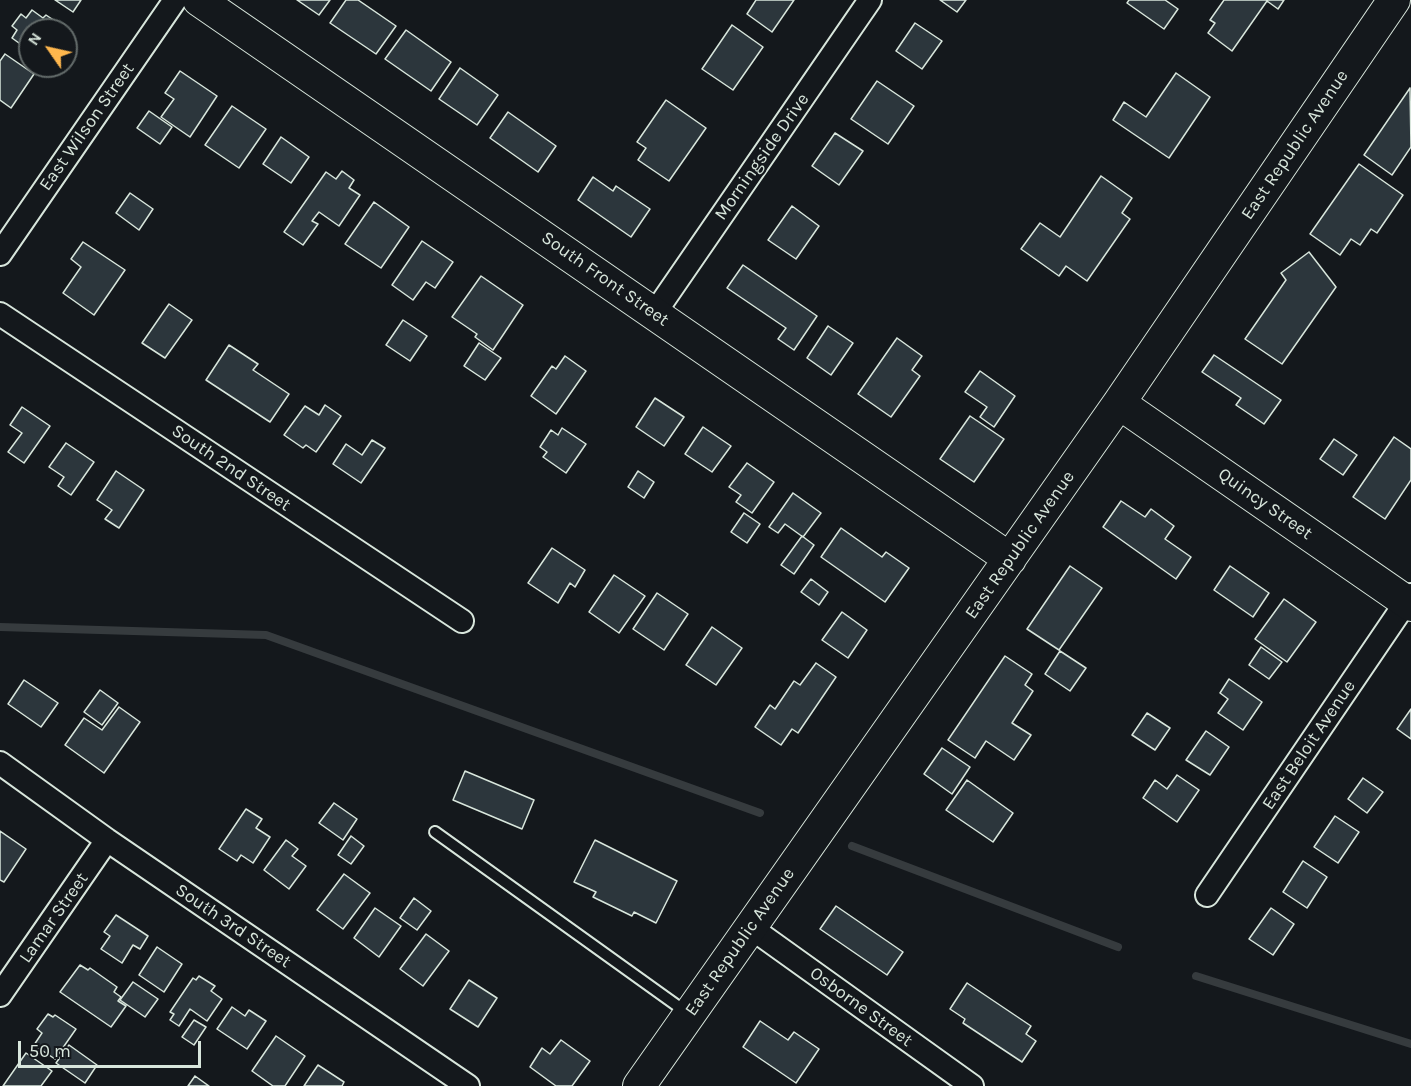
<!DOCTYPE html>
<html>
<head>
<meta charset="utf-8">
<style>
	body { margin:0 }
	#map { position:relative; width:1411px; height:1086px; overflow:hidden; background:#14181c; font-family:Karla,sans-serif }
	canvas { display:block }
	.north { position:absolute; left:18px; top:18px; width:60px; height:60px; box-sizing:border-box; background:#14181c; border:2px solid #626a69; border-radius:50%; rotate:304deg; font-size:16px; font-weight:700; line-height:24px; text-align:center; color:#d8e6dc }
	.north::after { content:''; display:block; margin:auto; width:21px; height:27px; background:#ffb74d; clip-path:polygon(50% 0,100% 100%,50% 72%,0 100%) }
	.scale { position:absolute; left:18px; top:1041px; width:183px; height:27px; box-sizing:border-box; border:3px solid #d8e6dc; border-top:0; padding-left:8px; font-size:18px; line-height:21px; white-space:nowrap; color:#d8e6dc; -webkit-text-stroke:4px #14181c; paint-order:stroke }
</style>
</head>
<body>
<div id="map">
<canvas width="1411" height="1086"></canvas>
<div class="north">N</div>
<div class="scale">50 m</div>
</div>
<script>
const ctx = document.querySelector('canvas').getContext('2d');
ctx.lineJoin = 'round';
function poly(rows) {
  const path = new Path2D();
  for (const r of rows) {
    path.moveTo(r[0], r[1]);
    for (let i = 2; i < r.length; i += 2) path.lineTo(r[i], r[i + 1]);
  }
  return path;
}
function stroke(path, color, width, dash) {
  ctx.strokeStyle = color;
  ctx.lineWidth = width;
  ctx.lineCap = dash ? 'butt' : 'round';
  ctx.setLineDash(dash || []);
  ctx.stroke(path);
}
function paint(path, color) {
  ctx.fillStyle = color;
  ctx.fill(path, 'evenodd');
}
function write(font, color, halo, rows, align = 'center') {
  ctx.font = font + ' Karla,sans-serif';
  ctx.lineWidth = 4.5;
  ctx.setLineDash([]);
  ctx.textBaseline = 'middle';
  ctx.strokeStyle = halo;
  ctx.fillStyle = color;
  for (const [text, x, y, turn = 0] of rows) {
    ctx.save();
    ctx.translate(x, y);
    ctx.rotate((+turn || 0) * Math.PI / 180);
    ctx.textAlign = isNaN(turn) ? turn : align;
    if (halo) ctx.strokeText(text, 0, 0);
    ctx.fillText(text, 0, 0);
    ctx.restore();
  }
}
stroke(poly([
	[0,627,266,635,760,813],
	[852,846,1118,947],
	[1196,976,1411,1044]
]), '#363b3e', 8);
const building = poly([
	[55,0,81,0,73,12,55,0],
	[297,0,330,0,319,15,297,0],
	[346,0,358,0,396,26,376,54,330,23,346,0],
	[756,0,794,0,772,32,747,14,756,0],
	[940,0,966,0,957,12,940,0],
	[1129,0,1165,0,1178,9,1164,29,1127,3,1129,0],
	[1224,0,1284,0,1278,9,1267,1,1232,51,1208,33,1215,23,1210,20,1224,0],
	[32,10,43,18,46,15,61,25,57,30,30,30,30,51,12,38,17,30,12,26,21,14,26,18,32,10],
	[915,23,942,41,922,69,896,51,915,23],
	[732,25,763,47,733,90,702,69,732,25],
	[406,30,451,62,431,91,385,59,406,30],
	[5,54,34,74,11,108,0,100,0,61,5,54],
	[460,68,498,95,477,125,439,99,460,68],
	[180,71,217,96,190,137,161,117,174,99,165,93,180,71],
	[1176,73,1210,97,1169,158,1113,120,1124,102,1146,117,1176,73],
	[877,81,914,106,888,144,851,119,877,81],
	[1410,88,1411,147,1392,175,1364,155,1410,88],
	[666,100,706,128,669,181,638,160,646,148,637,142,666,100],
	[232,106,266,129,239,168,205,145,232,106],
	[149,111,172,127,160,144,137,128,149,111],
	[508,112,556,146,538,172,490,138,508,112],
	[835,133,863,151,839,185,812,166,835,133],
	[281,137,309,157,291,183,263,164,281,137],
	[1359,164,1403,195,1377,233,1371,229,1360,245,1351,239,1340,255,1310,234,1359,164],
	[342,171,354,180,349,188,360,195,339,226,319,212,312,221,318,224,303,245,284,232,326,172,336,179,342,171],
	[1101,176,1132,198,1122,213,1130,219,1087,281,1066,266,1059,276,1021,249,1040,223,1060,237,1101,176],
	[593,177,613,191,616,186,650,209,631,237,578,200,593,177],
	[130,193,153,209,139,230,116,213,130,193],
	[374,202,409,227,381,268,345,244,374,202],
	[792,206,819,226,796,259,768,240,792,206],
	[422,241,453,262,435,288,426,282,413,300,392,285,422,241],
	[83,242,125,270,94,315,63,293,81,267,71,259,83,242],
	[1309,252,1336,287,1282,364,1245,339,1286,280,1281,273,1309,252],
	[743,265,817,316,794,350,778,339,786,328,727,288,743,265],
	[481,276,523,305,493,350,475,337,477,334,452,317,481,276],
	[169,304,192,320,165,358,142,343,169,304],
	[403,320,427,336,410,361,386,345,403,320],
	[828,326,853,343,831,375,807,358,828,326],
	[897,338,922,356,912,370,920,376,891,417,858,394,897,338],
	[479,343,501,358,485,380,464,366,479,343],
	[229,345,258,364,253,370,289,394,270,422,206,380,229,345],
	[1214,355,1281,400,1264,424,1236,405,1241,398,1202,372,1214,355],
	[565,356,586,371,556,414,531,396,552,366,556,369,565,356],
	[980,371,1015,396,994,427,980,417,987,407,965,392,980,371],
	[655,398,684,417,664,446,636,427,655,398],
	[325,405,341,416,316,452,306,445,303,448,284,435,305,406,319,415,325,405],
	[22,407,50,426,24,463,8,452,22,433,10,425,22,407],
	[970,416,1004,439,974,482,940,459,970,416],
	[703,427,731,446,712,472,685,454,703,427],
	[562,428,586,444,566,473,543,457,547,452,540,447,551,430,558,435,562,428],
	[1394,437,1411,449,1411,480,1385,519,1353,497,1394,437],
	[1334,439,1357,455,1343,475,1320,459,1334,439],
	[372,440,385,448,361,483,333,464,346,444,362,455,372,440],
	[66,443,94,462,71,495,58,486,64,477,49,467,66,443],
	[747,463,774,482,752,513,736,502,741,495,729,487,747,463],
	[116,471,144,490,119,528,105,519,112,510,97,500,116,471],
	[638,471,654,482,644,498,628,487,638,471],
	[793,493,821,513,803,537,785,524,778,533,769,527,793,493],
	[1121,501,1145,517,1151,509,1174,526,1165,539,1191,557,1176,579,1103,527,1121,501],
	[744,513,760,524,747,543,731,532,744,513],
	[841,528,882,557,886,552,909,568,885,602,821,557,841,528],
	[802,536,814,545,794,574,781,565,802,536],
	[552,548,585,570,575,587,570,583,558,603,528,583,552,548],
	[1070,566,1102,588,1059,650,1027,629,1070,566],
	[1230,566,1269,593,1253,617,1214,590,1230,566],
	[614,575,645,596,619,633,589,612,614,575],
	[811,579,828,592,819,605,801,592,811,579],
	[657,593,688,614,664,650,633,629,657,593],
	[1284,599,1316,622,1287,662,1255,639,1284,599],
	[842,612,867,630,848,658,822,640,842,612],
	[712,627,742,648,716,685,686,665,712,627],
	[1261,647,1282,662,1269,679,1249,665,1261,647],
	[1060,651,1086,668,1070,691,1045,674,1060,651],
	[1005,656,1032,674,1025,685,1033,691,1012,723,1031,735,1014,760,986,741,975,758,948,740,1005,656],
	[816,663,836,677,798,733,792,729,781,745,755,727,770,705,775,709,794,681,800,685,816,663],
	[1229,679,1262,702,1243,730,1218,713,1228,699,1220,693,1229,679],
	[24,680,58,703,41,727,8,704,24,680],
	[100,690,118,703,102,725,84,712,100,690],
	[119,707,140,722,104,773,65,745,84,718,102,730,119,707],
	[1411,709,1411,739,1397,729,1411,709],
	[1147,713,1170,728,1155,750,1132,735,1147,713],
	[1206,731,1229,747,1210,775,1186,760,1206,731],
	[942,748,970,767,952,794,924,774,942,748],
	[465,771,534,800,522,829,453,800,465,771],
	[1177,775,1199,790,1177,822,1143,798,1155,780,1167,789,1177,775],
	[1363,778,1383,792,1367,813,1348,799,1363,778],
	[967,780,1013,813,993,842,946,810,967,780],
	[334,803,357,819,343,840,319,823,334,803],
	[246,809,262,819,256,828,270,837,253,863,241,855,237,861,219,849,246,809],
	[1335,816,1359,832,1338,863,1314,847,1335,816],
	[0,831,26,849,4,882,0,880,0,831],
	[351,836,364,846,351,864,338,855,351,836],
	[286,840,298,849,292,856,306,866,289,889,264,870,286,840],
	[595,840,677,881,656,923,634,912,632,916,593,897,596,892,574,882,595,840],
	[1303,861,1327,877,1307,908,1283,892,1303,861],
	[344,874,370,893,343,929,317,910,344,874],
	[414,898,431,911,417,930,400,918,414,898],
	[836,906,903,952,887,975,820,929,836,906],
	[375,908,401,926,379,957,354,938,375,908],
	[1271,908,1294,924,1273,955,1249,939,1271,908],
	[116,915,148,936,140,949,133,945,122,963,101,949,110,936,104,932,116,915],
	[426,934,449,951,423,986,400,969,426,934],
	[157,947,182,964,164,992,139,975,157,947],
	[80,965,88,970,90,968,117,987,114,992,121,997,118,1001,126,1006,111,1027,60,992,80,965],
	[199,976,215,986,211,991,222,999,207,1021,190,1009,179,1026,170,1020,174,1014,170,1012,193,978,196,980,199,976],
	[469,980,497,998,478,1027,450,1009,469,980],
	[133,982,158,999,145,1017,120,1000,133,982],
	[967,983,1031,1026,1026,1034,1036,1041,1022,1062,963,1023,965,1019,950,1009,967,983],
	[232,1007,245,1016,249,1010,266,1021,247,1049,217,1029,232,1007],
	[48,1014,53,1017,55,1015,76,1029,55,1059,34,1045,42,1033,37,1029,48,1014],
	[194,1020,206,1027,194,1045,182,1037,194,1020],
	[760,1021,788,1040,794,1032,819,1049,796,1083,743,1047,760,1021],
	[276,1036,305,1056,285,1086,273,1086,252,1071,276,1036],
	[561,1040,590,1061,572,1086,556,1086,530,1067,542,1048,550,1054,561,1040],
	[69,1045,97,1065,85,1083,56,1063,69,1045],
	[26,1053,52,1071,41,1086,3,1086,26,1053],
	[318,1065,344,1082,342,1086,304,1086,318,1065],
	[195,1076,209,1086,188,1086,195,1076]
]);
paint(building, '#2c363c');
stroke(building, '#d8e6dc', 1.5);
const lane = poly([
	[435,832,686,1012]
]);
const street = poly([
	[0,254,175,0],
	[0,314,462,621],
	[654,314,870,0],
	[0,763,107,840,468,1086],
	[1207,895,1411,595],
	[750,927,972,1086],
	[0,995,107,840]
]);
const secondary = poly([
	[199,0,1010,559],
	[1119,403,1411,605],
	[639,1086,1119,403,1394,0]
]);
stroke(lane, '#d8e6dc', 14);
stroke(street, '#d8e6dc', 26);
stroke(secondary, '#d8e6dc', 34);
stroke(lane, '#14181c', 10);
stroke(street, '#14181c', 22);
stroke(secondary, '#14181c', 32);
write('18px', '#d8e6dc', '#14181c', [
	["East Wilson Street",87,127,-55],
	["East Republic Avenue",1295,145,-56],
	["Morningside Drive",762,157,-55],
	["South Front Street",605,279,35],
	["South 2nd Street",231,468,34],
	["Quincy Street",1265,504,35],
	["East Republic Avenue",1020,545,-55],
	["East Beloit Avenue",1309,745,-56],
	["Lamar Street",54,918,-55],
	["South 3rd Street",233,926,34],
	["East Republic Avenue",740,942,-55],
	["Osborne Street",861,1007,36]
]);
</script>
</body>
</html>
